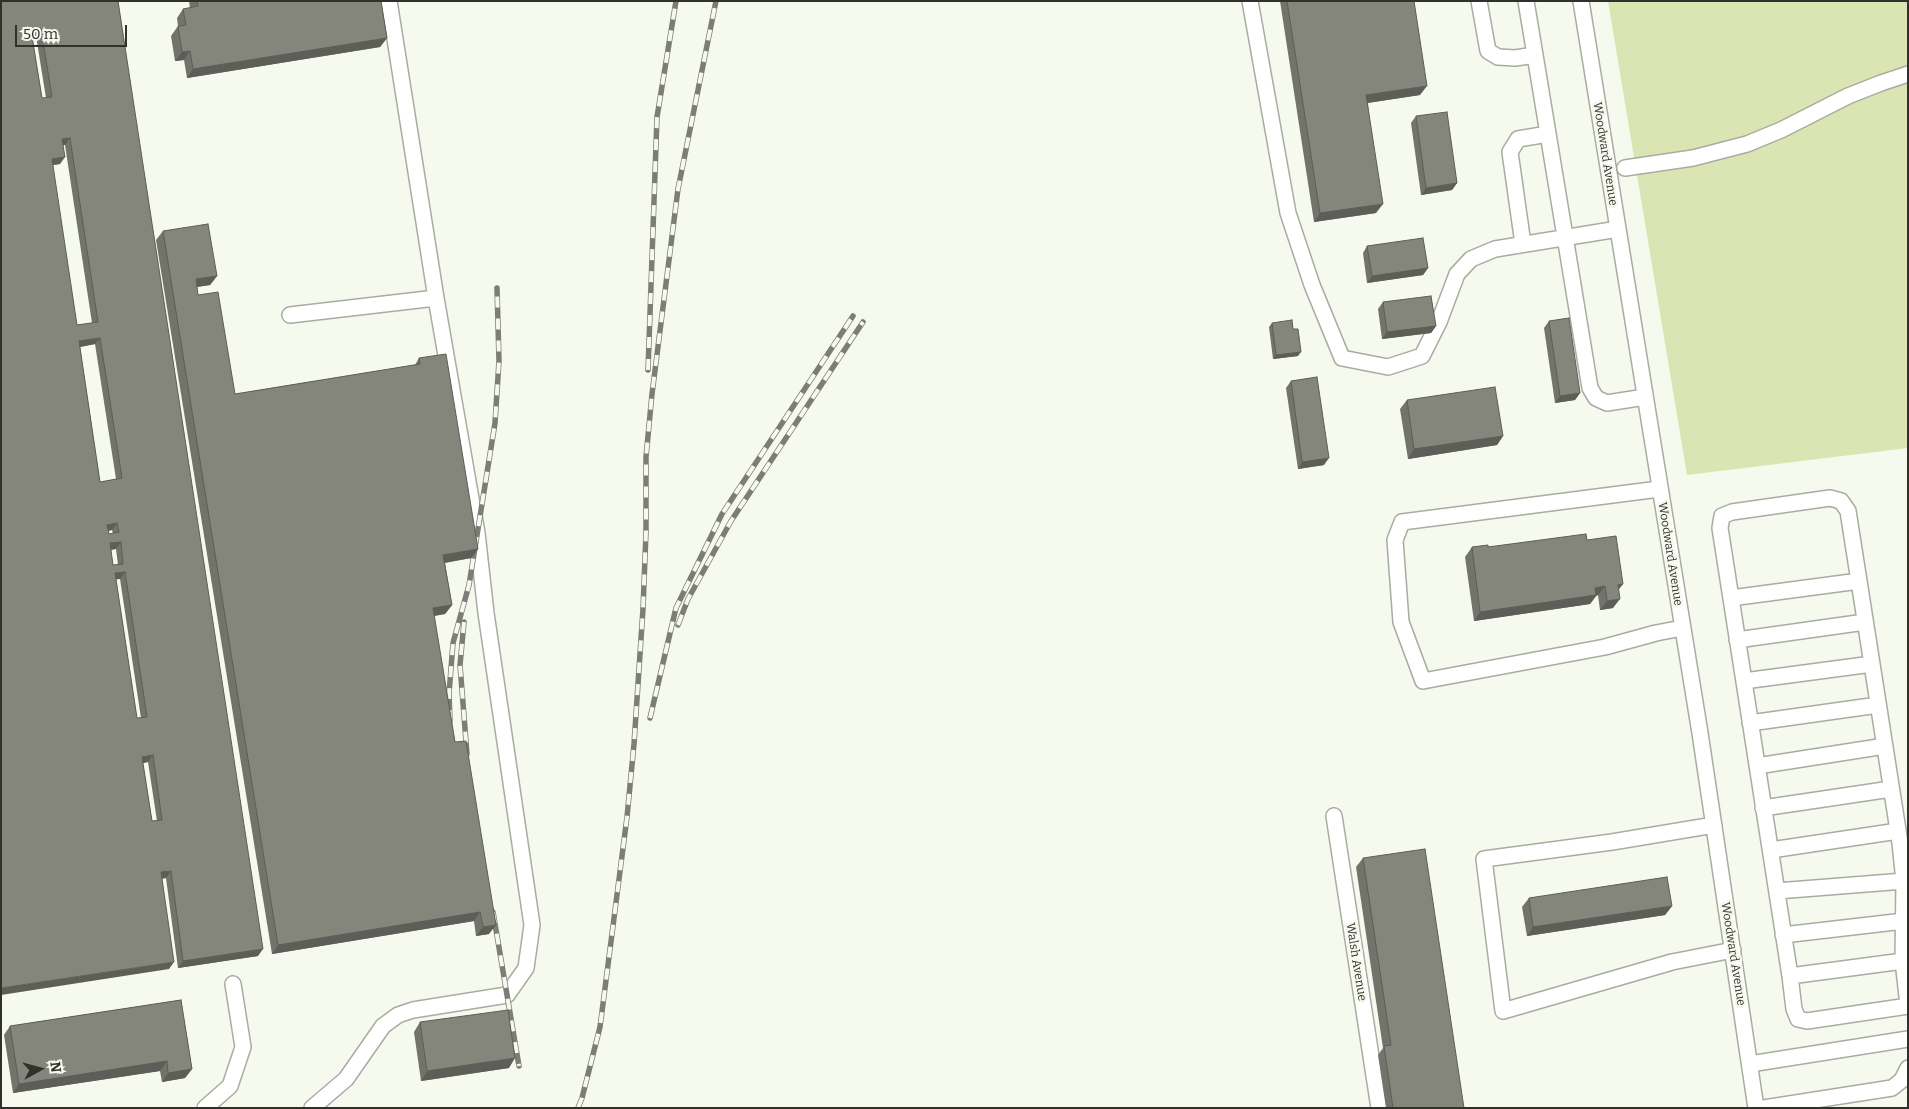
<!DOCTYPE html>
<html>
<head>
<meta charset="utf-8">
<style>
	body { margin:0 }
	#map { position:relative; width:1909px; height:1109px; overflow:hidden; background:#f6f9ed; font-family:Bitter,serif }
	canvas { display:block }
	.frame { position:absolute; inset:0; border:2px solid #30312c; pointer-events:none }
	.north { position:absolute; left:15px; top:1044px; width:50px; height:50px; -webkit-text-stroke:4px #f6f9ed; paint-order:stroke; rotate:83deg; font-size:14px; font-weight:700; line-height:20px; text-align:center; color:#30312c }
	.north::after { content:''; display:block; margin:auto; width:18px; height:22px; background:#30312c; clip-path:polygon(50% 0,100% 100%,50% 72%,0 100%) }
	.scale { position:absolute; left:15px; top:25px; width:112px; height:22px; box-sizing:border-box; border:2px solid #30312c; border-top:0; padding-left:6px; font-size:15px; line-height:18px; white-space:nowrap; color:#30312c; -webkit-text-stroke:4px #f6f9ed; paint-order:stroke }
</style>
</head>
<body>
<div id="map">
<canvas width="1909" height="1109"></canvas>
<div class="frame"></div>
<div class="north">N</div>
<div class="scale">50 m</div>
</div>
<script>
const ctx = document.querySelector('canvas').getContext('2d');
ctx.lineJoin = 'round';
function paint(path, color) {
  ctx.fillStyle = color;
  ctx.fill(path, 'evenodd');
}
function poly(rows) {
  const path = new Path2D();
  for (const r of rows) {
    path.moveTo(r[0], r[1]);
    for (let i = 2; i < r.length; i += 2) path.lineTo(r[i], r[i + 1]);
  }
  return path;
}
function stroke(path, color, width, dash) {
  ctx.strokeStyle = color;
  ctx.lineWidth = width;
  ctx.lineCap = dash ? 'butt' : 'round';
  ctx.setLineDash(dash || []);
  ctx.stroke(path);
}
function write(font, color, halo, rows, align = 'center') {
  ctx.font = font + ' Bitter,serif';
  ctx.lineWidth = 5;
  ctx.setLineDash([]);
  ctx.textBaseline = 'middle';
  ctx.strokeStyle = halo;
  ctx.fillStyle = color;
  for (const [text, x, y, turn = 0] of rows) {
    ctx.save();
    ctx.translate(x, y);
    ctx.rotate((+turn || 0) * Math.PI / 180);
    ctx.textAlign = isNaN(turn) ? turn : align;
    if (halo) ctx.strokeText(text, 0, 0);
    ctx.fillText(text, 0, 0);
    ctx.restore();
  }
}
paint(poly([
	[1608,1,1908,1,1908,448,1687,475]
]), '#dbe5b3');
const minor = poly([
	[389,1,436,298],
	[1250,1,1288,213,1312,285,1342,358,1388,367,1422,356,1439,322,1457,274,1471,259,1495,249,1618,229],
	[1479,1,1488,51,1498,57,1515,58,1535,55,1590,388,1596,398,1607,403,1645,397],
	[1526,1,1535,55],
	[1581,1,1700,733,1756,1108],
	[1625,168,1693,158,1747,144,1781,130,1848,96,1881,83,1908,74],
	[1523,244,1510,152,1518,139,1548,134],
	[290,315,436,298,477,533,486,613,532,925,526,968,507,995,413,1010,398,1015,383,1026,346,1079,312,1108],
	[1659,489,1402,522,1395,540,1401,622,1423,681,1605,647,1656,633,1682,628],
	[1731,598,1859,581],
	[1737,640,1865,622],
	[1744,681,1872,664],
	[1750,723,1878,705],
	[1757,766,1885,746],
	[1763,808,1891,789],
	[1334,816,1379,1108],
	[1714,825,1612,842,1484,859,1503,1011,1672,962,1733,950],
	[1771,850,1898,831],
	[1777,891,1904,881],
	[1783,935,1904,921],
	[1790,976,1903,961],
	[1908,1005,1903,961,1904,881,1900,843,1848,511,1841,501,1830,498,1732,512,1722,516,1720,528,1790,976,1794,1009,1798,1019,1807,1021,1908,1006],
	[1750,1064,1908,1039],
	[205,1108,230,1086,243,1047,233,984],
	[1764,1108,1892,1088,1902,1080,1908,1068]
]);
stroke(minor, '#a9aca1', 18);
stroke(minor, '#fff', 15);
const rail = poly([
	[648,370,657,117,676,1],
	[464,622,460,665,467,754],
	[678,625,688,599,731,521,863,322],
	[650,718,676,608,722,514,853,316],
	[450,721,449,694,453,643,469,585,495,423,499,361,497,288],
	[493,912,519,1066],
	[578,1108,582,1098,600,1027,627,817,634,744,643,609,646,532,646,457,652,394,678,189,716,1]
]);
stroke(rail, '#7c7d76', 5.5);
stroke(rail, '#f6f9ed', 4, [11]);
paint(poly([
	[1,1,118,1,258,956,178,968,166,878,162,879,169,969],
	[32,36,36,36,46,98,42,98],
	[63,145,65,145,92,323,77,325,52,165,60,164],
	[95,344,116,479,100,482,80,347],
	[112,530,113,534,109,534,108,531],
	[116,549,118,565,113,565,111,550],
	[116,579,120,579,141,718,137,718],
	[148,762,157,821,152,821,143,763],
	[189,1,381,1,387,38,380,47,187,78,184,60,175,61,171,36,178,26,177,18,183,9,190,8],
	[1280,1,1414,1,1420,95,1368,103,1376,213,1314,222],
	[1416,116,1457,183,1452,190,1421,195,1411,123],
	[163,231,217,276,210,285,197,287,198,295,235,394,415,365,419,358,478,549,471,558,445,563,452,605,445,614,434,616,455,742,489,934,476,936,474,921,272,954,156,240],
	[1367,246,1428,268,1423,275,1367,283,1363,253],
	[1383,302,1436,326,1431,333,1382,339,1378,309],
	[1549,321,1580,393,1575,400,1555,403,1544,328],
	[1272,323,1298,356,1273,359,1269,327],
	[1291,381,1324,465,1298,469,1286,388],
	[1407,400,1503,436,1497,445,1408,459,1400,409],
	[1587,540,1623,584,1618,590,1613,608,1600,610,1598,595,1596,596,1590,604,1474,621,1465,557,1472,547,1488,547],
	[1363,858,1464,1108,1386,1108,1378,1055,1383,1048,1356,867],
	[1529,898,1672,906,1665,915,1527,936,1522,907],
	[181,1000,192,1069,185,1078,162,1082,160,1071,13,1093,4,1035,10,1026],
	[420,1022,509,1068,421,1081,414,1032]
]), '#72736b');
paint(poly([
	[41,29,36,36,26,37,31,30],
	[387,38,380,47,187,78,193,69],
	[190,51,184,60,175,61,182,52],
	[1427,86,1420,95,1360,104,1366,95],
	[70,138,65,145,58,146,62,139],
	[65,157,60,164,47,166,52,159],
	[1457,183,1452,190,1421,195,1426,188],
	[1383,204,1376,213,1314,222,1320,213],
	[1428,268,1423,275,1367,283,1372,276],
	[217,276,210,285,189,288,196,279],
	[1436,326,1431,333,1382,339,1387,332],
	[100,338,95,344,74,348,79,341],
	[1301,352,1298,356,1273,359,1276,355],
	[1580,393,1575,400,1555,403,1560,396],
	[1503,436,1497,445,1408,459,1414,449],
	[1329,458,1324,465,1298,469,1302,462],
	[117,523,112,530,102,532,107,525],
	[121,542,116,549,106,550,110,543],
	[478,549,471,558,437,564,443,555],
	[125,572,120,579,110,580,115,573],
	[1623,584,1616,593,1618,585],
	[1605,586,1598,595,1596,596,1590,604,1474,621,1480,612],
	[1620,599,1613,608,1600,610,1607,601],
	[452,605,445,614,427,617,433,608],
	[153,755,148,762,137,764,142,757],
	[171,871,166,878,156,879,161,872],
	[1672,906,1665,915,1527,936,1533,927],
	[480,912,474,921,272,954,278,945],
	[496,925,489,934,476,936,483,927],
	[263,949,258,956,178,968,183,961],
	[174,962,169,969,1,995,1,988],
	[515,1058,509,1068,421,1081,427,1071],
	[167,1061,160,1071,13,1093,19,1084],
	[192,1069,185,1078,162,1082,168,1073]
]), '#5c5e57');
const building = poly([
	[1,1,118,1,263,949,183,961,171,871,161,872,174,962,1,988,1,1],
	[41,29,52,97,42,98,31,30,41,29],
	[70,138,98,322,77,325,52,159,65,157,62,139,70,138],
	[100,338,122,478,100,482,79,341,100,338],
	[117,523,119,532,109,534,107,525,117,523],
	[121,542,123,564,113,565,110,543,121,542],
	[125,572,147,717,137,718,115,573,125,572],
	[153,755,162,820,152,821,142,757,153,755],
	[197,1,381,1,387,38,193,69,190,51,182,52,178,26,186,25,183,9,198,6,197,1],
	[1287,1,1414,1,1427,86,1366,95,1383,204,1320,213,1287,1],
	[1447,112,1457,183,1426,188,1416,116,1447,112],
	[208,224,217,276,196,279,198,295,218,292,235,394,420,364,419,358,446,354,478,549,443,555,452,605,433,608,455,742,466,741,496,925,483,927,480,912,278,945,163,231,208,224],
	[1423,238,1428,268,1372,276,1367,246,1423,238],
	[1431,296,1436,326,1387,332,1383,302,1431,296],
	[1569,318,1580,393,1560,396,1549,321,1569,318],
	[1292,320,1293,329,1298,329,1301,352,1276,355,1272,323,1292,320],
	[1317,377,1329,458,1302,462,1291,381,1317,377],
	[1495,387,1503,436,1414,449,1407,400,1495,387],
	[1586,534,1587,540,1616,536,1623,584,1618,585,1620,599,1607,601,1605,586,1595,588,1596,595,1480,612,1472,547,1488,545,1488,547,1586,534],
	[1425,849,1464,1108,1393,1108,1384,1046,1391,1045,1363,858,1425,849],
	[1667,877,1672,906,1533,927,1529,898,1667,877],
	[181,1000,192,1069,168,1073,167,1061,19,1084,10,1026,181,1000],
	[508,1010,515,1058,427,1071,420,1022,508,1010]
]);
paint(building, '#84867c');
stroke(building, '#5c5e57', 1);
write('12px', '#30312c', '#f6f9ed', [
	["Woodward Avenue",1605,154,81],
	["Woodward Avenue",1670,554,81],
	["Woodward Avenue",1733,954,81],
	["Walsh Avenue",1356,962,81]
]);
</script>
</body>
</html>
